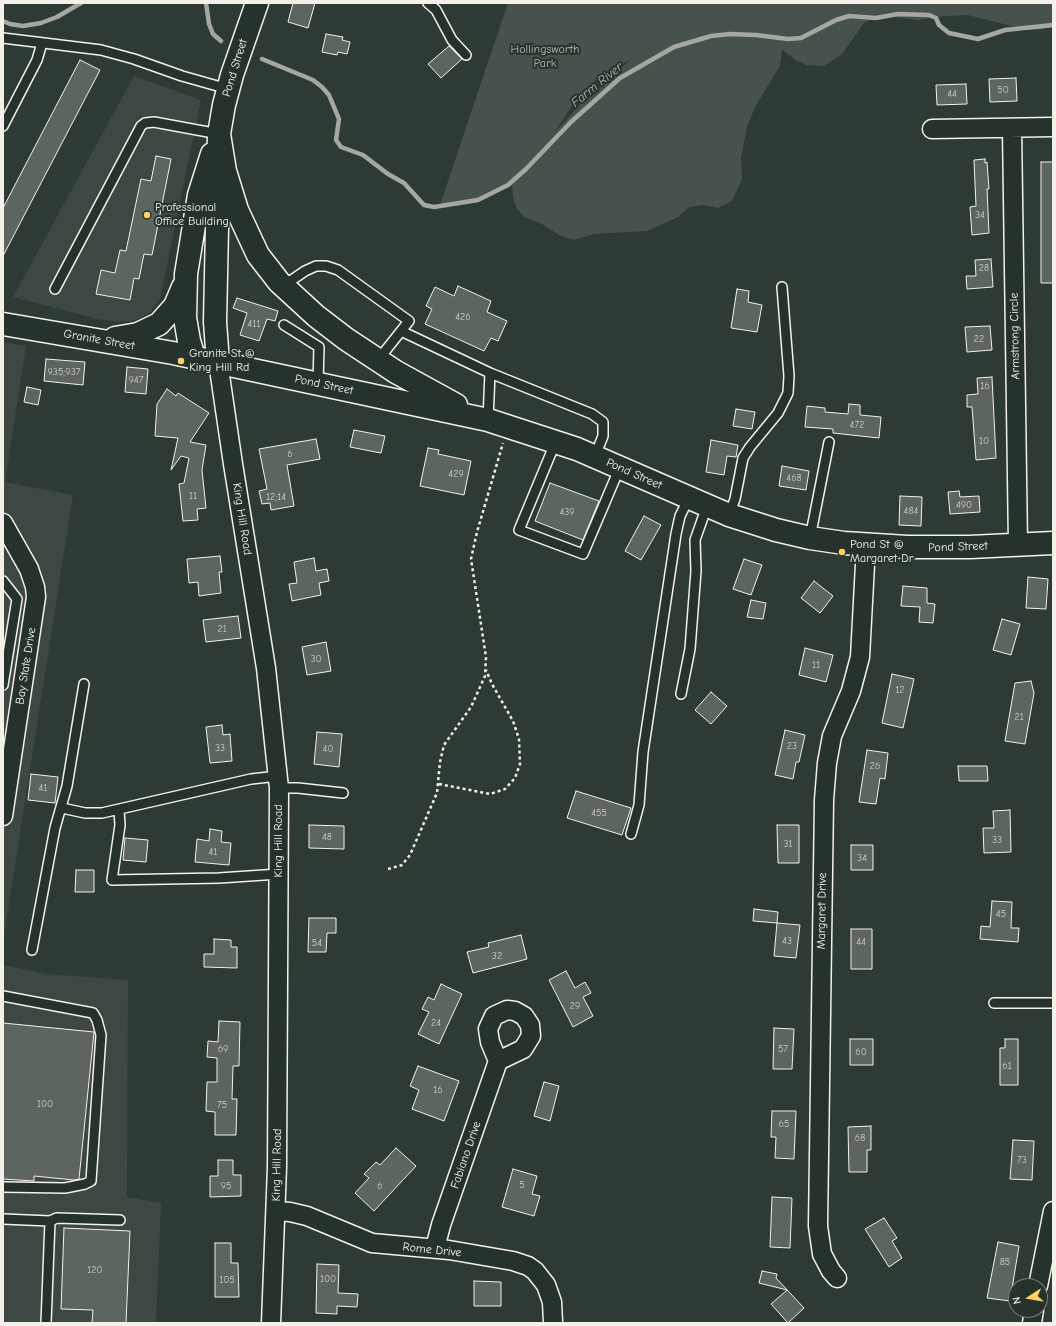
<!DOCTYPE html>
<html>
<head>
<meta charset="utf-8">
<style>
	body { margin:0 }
	#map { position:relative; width:1056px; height:1326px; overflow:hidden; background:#2e3b34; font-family:"Comic Neue",sans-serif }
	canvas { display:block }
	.frame { position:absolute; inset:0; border:4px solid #f4f1e8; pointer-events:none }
	.north { position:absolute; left:1008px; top:1278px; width:40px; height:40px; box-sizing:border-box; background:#26332d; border:1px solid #787f78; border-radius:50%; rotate:258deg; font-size:11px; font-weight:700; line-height:16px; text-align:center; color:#f4f1e8 }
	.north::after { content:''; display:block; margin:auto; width:14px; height:18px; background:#ffd166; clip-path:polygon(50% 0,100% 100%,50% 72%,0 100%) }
</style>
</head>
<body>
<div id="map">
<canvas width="1056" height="1326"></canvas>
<div class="frame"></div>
<div class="north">N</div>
</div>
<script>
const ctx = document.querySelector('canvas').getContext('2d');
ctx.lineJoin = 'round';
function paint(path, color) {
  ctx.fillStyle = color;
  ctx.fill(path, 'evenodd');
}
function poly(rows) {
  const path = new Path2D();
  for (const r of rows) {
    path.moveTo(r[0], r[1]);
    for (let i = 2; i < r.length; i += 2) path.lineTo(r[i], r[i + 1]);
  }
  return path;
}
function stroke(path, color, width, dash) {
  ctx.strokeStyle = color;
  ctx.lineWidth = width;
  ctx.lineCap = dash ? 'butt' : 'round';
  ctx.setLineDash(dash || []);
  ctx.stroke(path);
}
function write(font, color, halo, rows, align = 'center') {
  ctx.font = font + ' "Comic Neue",sans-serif';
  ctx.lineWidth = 4;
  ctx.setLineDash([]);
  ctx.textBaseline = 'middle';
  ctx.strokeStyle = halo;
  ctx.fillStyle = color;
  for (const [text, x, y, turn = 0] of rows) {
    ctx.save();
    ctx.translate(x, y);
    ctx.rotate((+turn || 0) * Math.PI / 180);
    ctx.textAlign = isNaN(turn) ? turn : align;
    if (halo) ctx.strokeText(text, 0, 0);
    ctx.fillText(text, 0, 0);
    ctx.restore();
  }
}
paint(poly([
	[134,76,201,100,160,299,150,313,133,321,118,322,98,319,13,297],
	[3,342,26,346,5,482,73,495,3,942],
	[3,965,46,974,128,980,127,1197,161,1203,156,1323,3,1323]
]), '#3c4841');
paint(poly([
	[508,3,1053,3,1053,27,1036,30,1023,29,968,15,945,16,918,20,896,17,881,17,872,19,864,23,842,54,824,66,807,65,795,60,782,49,780,66,755,107,747,127,741,157,742,179,732,201,718,208,704,205,689,207,678,217,647,231,593,234,574,240,559,235,542,224,524,217,517,209,513,197,512,183,462,205,439,208],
	[630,60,579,106,554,133,575,101,590,85,605,73]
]), '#48524c');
stroke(poly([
	[206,3,209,24,213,34,221,41],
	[3,21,10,24,23,26,41,23,57,17,81,3],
	[262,59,313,80,322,87,329,95,339,119,336,140,341,147,363,155,388,174,404,183,424,205,434,207,478,200,508,185,526,169,571,122,620,78,674,47,711,36,730,34,756,35,788,39,801,38,836,20,849,16,876,18,898,14,929,15,936,18,939,25,949,33,978,39,1005,30,1053,25]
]), '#a4a8a0', 4.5);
const building = poly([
	[293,3,315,3,308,28,288,22,293,3],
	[326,34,343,37,342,40,350,42,347,54,338,52,337,55,322,52,326,34],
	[449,46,462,59,441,78,428,64,449,46],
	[80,60,100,70,3,256,3,208,80,60],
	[1016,78,1017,101,990,102,989,79,1016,78],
	[966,84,967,104,937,105,936,85,966,84],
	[156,156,171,159,152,255,144,254,139,279,134,278,130,300,96,294,101,270,115,273,120,250,126,251,141,179,151,181,156,156],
	[985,159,985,163,987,162,989,189,987,189,989,233,972,235,970,207,976,206,974,160,985,159],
	[1041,162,1053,162,1053,283,1041,283,1041,162],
	[991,259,993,287,967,289,966,276,976,276,975,260,991,259],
	[458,286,491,301,487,312,507,321,498,341,491,338,484,351,425,324,432,309,426,306,435,287,454,296,458,286],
	[737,289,749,291,748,302,762,305,757,332,731,328,737,289],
	[237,298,278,311,275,321,267,319,259,341,240,335,247,313,233,308,237,298],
	[990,326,992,350,967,352,965,327,990,326],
	[46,359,85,362,83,385,44,381,46,359],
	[127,367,148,369,146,394,125,392,127,367],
	[992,377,996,458,976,460,972,407,967,407,967,395,978,394,977,378,992,377],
	[27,387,41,390,38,405,24,402,27,387],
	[167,389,176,396,178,393,209,413,190,442,206,445,202,470,206,508,197,509,198,520,183,521,179,484,184,483,189,458,181,456,171,470,178,438,155,436,157,404,167,389],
	[849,404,860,405,860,415,881,417,879,438,833,433,833,429,805,427,807,406,825,408,825,412,848,414,849,404],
	[736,409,755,412,752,429,733,426,736,409],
	[354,430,385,436,381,453,350,447,354,430],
	[316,439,320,459,287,465,294,506,271,510,270,503,262,504,259,491,267,489,259,449,316,439],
	[711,440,738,445,736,457,727,456,724,475,706,472,711,440],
	[428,448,439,450,438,454,471,461,464,495,420,486,428,448],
	[782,466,809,471,806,490,779,486,782,466],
	[550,483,599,501,583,540,535,521,550,483],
	[959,491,960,497,979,496,980,512,950,514,948,492,959,491],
	[900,496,922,497,921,526,899,525,900,496],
	[644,516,661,525,641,560,625,551,644,516],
	[220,556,222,572,219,572,221,593,199,596,198,582,189,583,187,559,220,556],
	[314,558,316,571,327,569,329,581,319,583,321,595,292,601,289,584,297,583,294,562,314,558],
	[744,559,762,565,751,595,733,589,744,559],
	[1028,577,1048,579,1046,609,1026,608,1028,577],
	[814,581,833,596,820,613,801,598,814,581],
	[903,586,927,588,927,603,935,604,933,623,919,622,920,607,901,606,903,586],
	[751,600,766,603,763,619,747,617,751,600],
	[238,616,241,638,206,642,203,620,238,616],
	[1002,619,1020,624,1011,655,993,650,1002,619],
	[326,642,331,671,307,675,302,647,326,642],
	[805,648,833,655,826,682,799,675,805,648],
	[892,674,914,679,903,728,882,723,892,674],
	[1031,681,1034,693,1025,744,1005,741,1015,683,1031,681],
	[711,692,727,706,711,724,695,710,711,692],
	[222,725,223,735,230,734,232,761,210,763,206,727,222,725],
	[785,730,805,735,799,762,796,762,793,779,775,775,785,730],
	[317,732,342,734,339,767,314,764,317,732],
	[867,750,888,753,885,779,880,778,876,804,859,802,867,750],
	[958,766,987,766,988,781,959,781,958,766],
	[31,774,58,777,55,803,28,800,31,774],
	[576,791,631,808,622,835,567,818,576,791],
	[1010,810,1011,852,984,853,983,828,994,828,993,811,1010,810],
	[309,825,344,826,344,849,309,848,309,825],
	[777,825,799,825,799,863,778,863,777,825],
	[210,829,222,831,221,842,231,843,229,865,195,862,197,839,209,841,210,829],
	[125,838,148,840,146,862,123,860,125,838],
	[851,845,873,845,873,870,851,870,851,845],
	[76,870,94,870,94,892,75,892,76,870],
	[992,901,1012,902,1011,928,1019,928,1018,942,980,939,981,926,990,927,992,901],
	[754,909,778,912,777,923,753,921,754,909],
	[309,918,336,918,336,933,327,933,326,952,308,952,309,918],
	[777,923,800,925,796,958,774,956,777,923],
	[851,929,872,929,872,969,851,969,851,929],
	[521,935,527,959,473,973,467,952,489,947,488,943,521,935],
	[214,939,231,940,231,947,237,947,237,968,204,967,204,954,214,954,214,939],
	[566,971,575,988,585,982,591,993,583,997,593,1016,573,1027,549,980,566,971],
	[441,984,462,994,439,1044,418,1034,429,1012,422,1009,428,997,434,1000,441,984],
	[219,1021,240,1022,239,1066,233,1066,232,1099,237,1099,236,1135,215,1135,215,1112,206,1111,207,1082,217,1082,217,1058,207,1057,208,1041,218,1042,219,1021],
	[3,1023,94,1032,79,1179,74,1180,34,1176,34,1181,3,1179,3,1023],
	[774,1028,794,1029,792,1069,773,1069,774,1028],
	[850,1039,873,1039,873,1065,850,1065,850,1039],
	[1005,1039,1018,1039,1018,1085,1000,1085,1000,1048,1005,1048,1005,1039],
	[418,1066,459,1081,444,1121,412,1109,419,1090,410,1086,418,1066],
	[544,1082,559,1086,550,1121,534,1116,544,1082],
	[772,1111,796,1111,794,1159,775,1158,776,1137,771,1137,772,1111],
	[871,1126,871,1150,867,1150,867,1172,849,1172,848,1127,871,1126],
	[1013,1140,1034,1141,1032,1180,1010,1179,1013,1140],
	[396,1148,416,1166,374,1211,355,1193,369,1178,364,1174,376,1162,380,1165,396,1148],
	[218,1160,233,1160,233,1175,241,1175,241,1196,210,1197,210,1176,218,1176,218,1160],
	[513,1169,537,1176,532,1194,540,1196,534,1216,502,1207,513,1169],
	[772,1197,792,1198,790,1248,770,1247,772,1197],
	[884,1218,897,1238,892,1241,902,1258,889,1267,865,1229,884,1218],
	[64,1228,130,1231,126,1323,92,1323,93,1310,61,1309,64,1228],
	[998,1242,1019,1246,1010,1301,987,1298,998,1242],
	[215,1243,231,1243,231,1263,238,1263,239,1297,215,1297,215,1243],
	[317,1264,339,1265,338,1293,358,1294,357,1307,337,1306,337,1314,316,1313,317,1264],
	[762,1271,777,1274,776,1278,804,1308,788,1323,771,1304,787,1290,759,1283,762,1271],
	[474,1281,501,1282,501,1306,474,1306,474,1281]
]);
paint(building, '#5c655e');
stroke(building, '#f4f1e8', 1);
const lane = poly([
	[428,3,436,10,452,40,466,55],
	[3,38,101,50,134,59,182,76,228,89],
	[3,126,37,60,42,43],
	[283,286,305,271,316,266,326,266,338,270,409,321,378,360],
	[55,289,141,126,145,123,154,122,219,134],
	[284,325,319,347,318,383],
	[401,331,490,373,592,414,603,422,603,436,595,456],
	[488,420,490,373],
	[556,441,519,530,583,554,620,467],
	[729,515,735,499,743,458,750,447,778,413,788,393,789,376,782,287],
	[810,538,829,442],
	[3,581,17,599,3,685],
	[681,694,690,649,696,571,695,540,707,506],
	[279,788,298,788,343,793],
	[62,808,85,813,102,813,251,779,278,776],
	[119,810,120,825,112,880,219,878,279,874],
	[631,834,639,805,643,752,676,534,680,516,689,498],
	[32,950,55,828,67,786,84,684],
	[3,996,93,1013,97,1020,101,1035,91,1181,85,1184,65,1188,3,1187],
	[994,1003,1053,1003],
	[3,1219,50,1221,46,1323],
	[50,1221,57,1218,120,1220]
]);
const street = poly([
	[1012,128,1018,545],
	[932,129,1053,127],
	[218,362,233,464,266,668,279,788,277,1167,271,1323],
	[3,523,29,569,35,587,36,597,3,816],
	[507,1010,515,1011,524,1016,530,1025,531,1036,523,1049,498,1061,490,1042,488,1029,494,1016,507,1010],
	[276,1211,290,1212,307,1216,372,1243,449,1250,513,1261,528,1266,535,1271,546,1285,552,1302,553,1323],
	[435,1248,441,1225,498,1061],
	[837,1278,831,1271,822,1254,818,1226,824,800,827,763,832,736,851,691,860,657,866,546],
	[1038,1286,1053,1211],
	[1032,1323,1034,1310]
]);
const secondary = poly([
	[219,134,225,171,237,210,258,255,279,282,316,316,346,339,396,372,456,405],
	[3,324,173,353,488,420,577,449,729,515,776,530,810,538,844,543,907,547,970,547,1053,543],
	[115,338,138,334,159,324,175,306,183,287],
	[194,357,189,341,185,318,186,274,199,195,212,154],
	[218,362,215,322,219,134,224,105,232,75,257,3]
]);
stroke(lane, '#f4f1e8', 12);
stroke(street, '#f4f1e8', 21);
stroke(secondary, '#f4f1e8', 25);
stroke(poly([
	[439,784,490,794,505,789,515,778,520,764,519,739,513,721,492,684,486,670],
	[388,869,402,865,410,855,437,793,440,762,444,745,471,707,485,676,486,657,471,559,477,532,503,443]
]), '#f4f1e8', 2.5, [3, 3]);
stroke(lane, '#26332d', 9);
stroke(street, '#26332d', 18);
stroke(secondary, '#26332d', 22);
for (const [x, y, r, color] of [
	[147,215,4,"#ffd166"],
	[181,361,4,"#ffd166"],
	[842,552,4,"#ffd166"]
]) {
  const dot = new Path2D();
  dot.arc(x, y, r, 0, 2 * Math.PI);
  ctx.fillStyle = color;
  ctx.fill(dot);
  stroke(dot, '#26332d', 1.5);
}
write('10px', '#cecec6', null, [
	["50",1003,90],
	["44",952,94],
	["34",980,215],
	["28",984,268],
	["426",463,317],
	["411",254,324],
	["22",979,339],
	["935;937",64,372],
	["947",136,380],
	["16",985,386],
	["472",857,425],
	["10",984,441],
	["6",290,454],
	["429",456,474],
	["468",794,478],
	["11",193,496],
	["12;14",276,497],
	["490",964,505],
	["484",911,511],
	["439",567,512],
	["21",222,629],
	["30",316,659],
	["11",816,665],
	["12",900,690],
	["21",1019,717],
	["23",792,746],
	["33",220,748],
	["40",328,749],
	["26",875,766],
	["41",43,788],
	["455",599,813],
	["48",327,837],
	["33",997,840],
	["31",788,844],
	["41",213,852],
	["34",862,858],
	["45",1001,914],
	["43",787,941],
	["44",861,942],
	["54",317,943],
	["32",497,956],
	["29",575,1006],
	["24",436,1023],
	["69",223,1049],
	["57",783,1049],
	["60",861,1052],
	["61",1007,1066],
	["16",438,1090],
	["100",45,1104],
	["75",222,1105],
	["65",784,1124],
	["68",860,1138],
	["73",1022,1160],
	["5",522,1185],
	["95",226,1186],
	["6",380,1186],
	["85",1005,1262],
	["120",95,1270],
	["100",328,1279],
	["105",227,1280]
]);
write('12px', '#b8b9b1', '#26332d', [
	["Hollingsworth",545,50],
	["Park",545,64]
]);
write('12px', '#f4f1e8', '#26332d', [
	["Pond Street",235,68,-73],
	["Armstrong Circle",1015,336,-91],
	["Granite Street",99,340,10],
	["Pond Street",324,385,12],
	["Pond Street",634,474,24],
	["King Hill Road",242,519,81],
	["Pond Street",958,547,-2],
	["Bay State Drive",26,666,-81],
	["King Hill Road",279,841,-90],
	["Margaret Drive",822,911,-89],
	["Fabiano Drive",466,1155,-71],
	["King Hill Road",277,1165,-89],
	["Rome Drive",432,1250,6]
]);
write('12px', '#f4f1e8', '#26332d', [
	["Professional",155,208],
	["Office Building",155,222],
	["Granite St @",189,354],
	["King Hill Rd",189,368],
	["Pond St @",850,545],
	["Margaret Dr",850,559]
], 'left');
write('italic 13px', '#b8bab2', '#26332d', [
	["Farm River",597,85,-39]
]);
</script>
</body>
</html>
